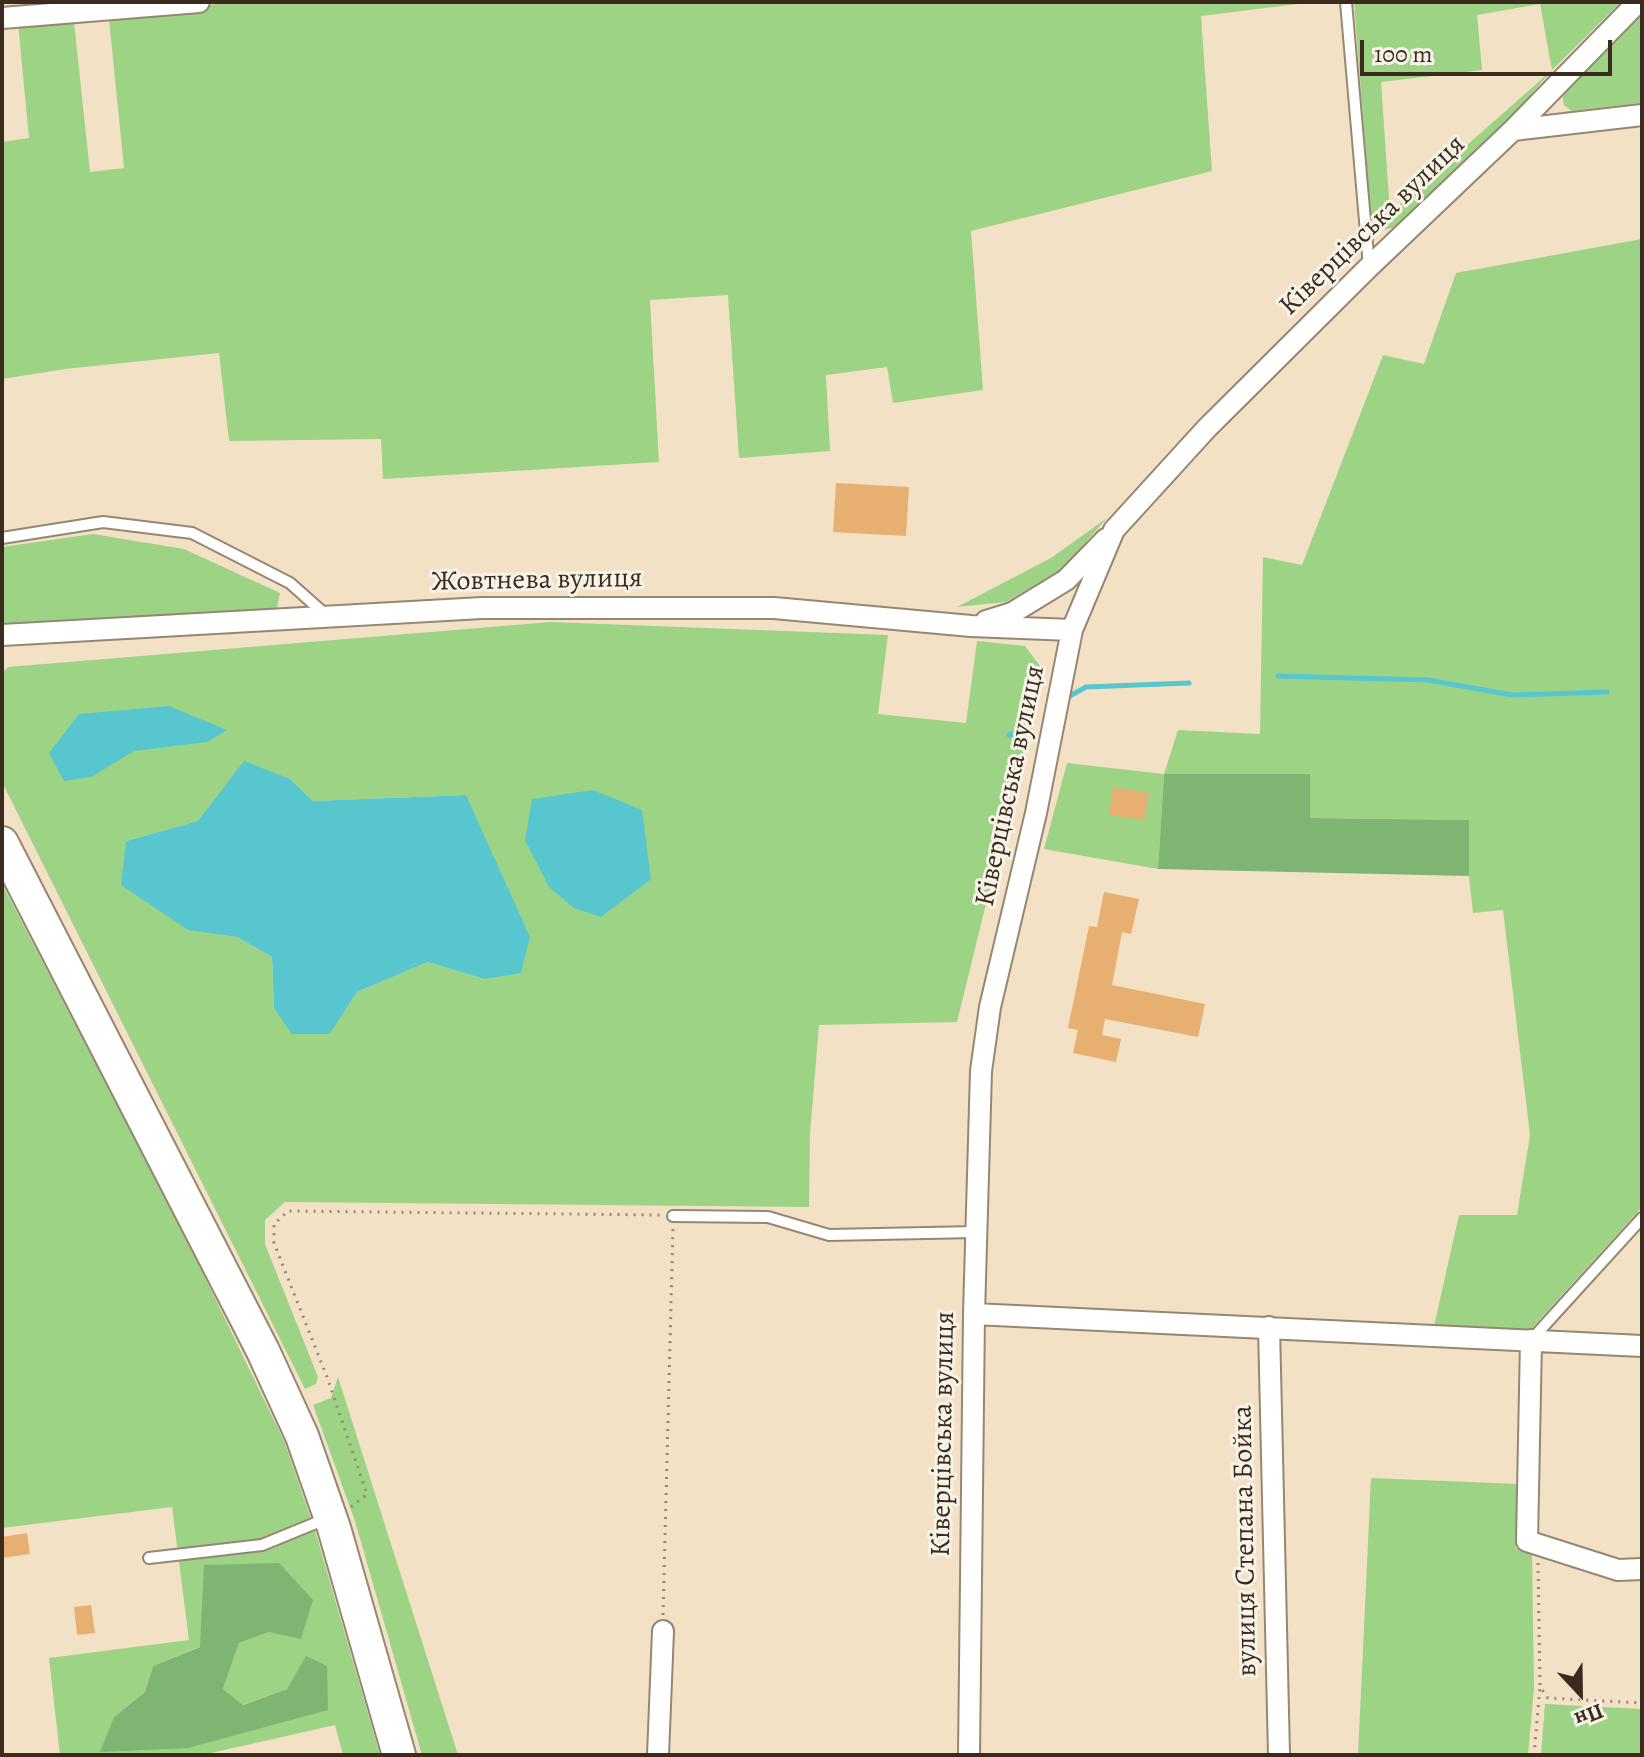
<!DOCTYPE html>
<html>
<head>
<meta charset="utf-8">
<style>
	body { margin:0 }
	#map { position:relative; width:1644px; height:1757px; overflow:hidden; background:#f3e1c6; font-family:Alegreya,serif }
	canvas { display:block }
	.frame { position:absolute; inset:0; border:4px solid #3b2a1e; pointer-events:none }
	.north { position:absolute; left:1540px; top:1653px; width:80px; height:80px; -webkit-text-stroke:6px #f7f3e8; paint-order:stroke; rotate:158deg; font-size:22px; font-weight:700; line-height:32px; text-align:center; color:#3b2a1e }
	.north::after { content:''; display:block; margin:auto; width:28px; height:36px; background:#3b2a1e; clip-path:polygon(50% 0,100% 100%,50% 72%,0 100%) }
	.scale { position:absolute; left:1360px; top:40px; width:252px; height:36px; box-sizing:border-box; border:4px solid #3b2a1e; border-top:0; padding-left:10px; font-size:24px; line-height:28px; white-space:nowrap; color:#3b2a1e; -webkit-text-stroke:6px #f7f3e8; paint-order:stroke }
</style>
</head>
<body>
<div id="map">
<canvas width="1644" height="1757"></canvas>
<div class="frame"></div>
<div class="north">Пн</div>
<div class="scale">100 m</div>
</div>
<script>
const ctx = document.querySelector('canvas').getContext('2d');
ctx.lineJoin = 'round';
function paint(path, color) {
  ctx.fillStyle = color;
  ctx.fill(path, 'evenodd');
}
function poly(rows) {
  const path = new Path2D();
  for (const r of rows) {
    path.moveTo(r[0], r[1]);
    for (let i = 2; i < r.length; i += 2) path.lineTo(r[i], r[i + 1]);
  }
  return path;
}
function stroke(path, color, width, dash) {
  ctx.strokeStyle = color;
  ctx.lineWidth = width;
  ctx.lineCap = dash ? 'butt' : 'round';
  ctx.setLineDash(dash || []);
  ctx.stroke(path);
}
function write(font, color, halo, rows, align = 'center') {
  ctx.font = font + ' Alegreya,serif';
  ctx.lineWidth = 6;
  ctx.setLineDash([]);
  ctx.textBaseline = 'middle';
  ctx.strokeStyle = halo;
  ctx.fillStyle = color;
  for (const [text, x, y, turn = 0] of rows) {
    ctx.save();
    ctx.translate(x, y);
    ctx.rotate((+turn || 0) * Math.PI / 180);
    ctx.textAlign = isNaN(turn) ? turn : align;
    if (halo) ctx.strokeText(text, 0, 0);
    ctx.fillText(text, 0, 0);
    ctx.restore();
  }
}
paint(poly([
	[240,2,1313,2,1201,16,1212,171,971,231,983,390,893,403,887,367,826,375,830,451,739,458,728,295,650,300,659,462,383,479,381,439,229,441,219,353,65,369,2,379,2,142,29,138,18,23],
	[109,19,124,168,90,172,74,22],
	[1354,2,1621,2,1552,70,1507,122,1396,227,1383,230,1375,226,1371,218],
	[1540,4,1552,70,1390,213,1381,82,1482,70,1477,15],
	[1642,13,1642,103,1572,111,1564,105,1562,95,1565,86],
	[1642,239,1642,1207,1530,1330,1434,1326,1459,1215,1517,1215,1530,1135,1503,910,1473,913,1469,876,1469,820,1310,818,1310,774,1164,774,1158,869,1044,849,1067,763,1164,774,1178,730,1260,734,1263,557,1302,565,1383,355,1424,364,1456,273],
	[1107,518,1062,569,1006,602,957,607,1051,558],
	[93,534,184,549,280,593,277,608,2,627,2,547],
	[551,622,888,635,878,714,966,723,977,641,1025,646,1040,666,1029,729,957,1022,819,1025,810,1134,809,1207,285,1202,265,1220,265,1244,318,1377,316,1384,305,1389,2,782,2,673,8,667],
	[290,779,313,801,466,795,484,979,428,962,357,992,330,1034,274,1008,272,957,237,937,188,929,126,841,198,821],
	[2,884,182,1230,285,1443,316,1534,380,1755,343,1755,335,1725,202,1755,60,1755,49,1658,189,1640,172,1507,2,1528],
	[313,1600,269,1632,239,1643,223,1689,242,1705,287,1689,307,1656,327,1710,114,1717,145,1692,153,1666],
	[338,1377,458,1755,422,1755,355,1521,313,1405,331,1398],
	[1371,1478,1518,1484,1516,1548,1532,1553,1534,1688,1528,1755,1358,1755],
	[1545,1704,1642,1709,1642,1755,1541,1755]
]), '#9dd385');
paint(poly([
	[1164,774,1310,774,1310,818,1469,820,1469,876,1158,869],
	[279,1563,313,1600,301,1639,269,1632,239,1643,223,1689,243,1705,287,1689,306,1656,327,1666,328,1710,188,1748,100,1752,114,1717,145,1692,153,1666,200,1647,204,1565]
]), '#7eb572');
paint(poly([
	[169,706,227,730,207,742,134,751,91,777,64,781,49,753,79,714],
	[244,761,290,779,313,801,466,795,530,937,521,973,484,979,428,962,357,992,330,1034,292,1034,274,1008,272,957,237,937,188,930,121,885,126,841,198,821],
	[593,790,642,810,651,879,601,917,574,908,549,887,525,840,532,799]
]), '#58c6ce');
stroke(poly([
	[1278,676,1428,680,1512,695,1607,692],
	[1068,697,1086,687,1189,683],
	[1009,735,1029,729]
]), '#58c6ce', 5);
paint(poly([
	[836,483,909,487,906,536,833,532],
	[1113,787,1149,793,1144,820,1109,815],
	[1104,892,1139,899,1131,934,1122,932,1112,985,1205,1004,1198,1037,1105,1019,1102,1035,1121,1039,1116,1062,1073,1053,1078,1030,1068,1028,1089,926,1097,927],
	[27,1533,30,1554,2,1558,2,1537],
	[91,1605,95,1633,77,1635,74,1607]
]), '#e7af70');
const service = poly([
	[1346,2,1369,267],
	[2,538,103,522,192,533,290,583,326,615],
	[673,1216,768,1217,829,1235,976,1232],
	[1532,1339,1642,1218],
	[149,1558,262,1545,328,1518]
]);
const minor = poly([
	[2,18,199,2],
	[1513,130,1642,115],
	[986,621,1012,613,1066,580,1106,539],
	[2,635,482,608,774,608,971,626,1072,630],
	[974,1314,1642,1346],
	[1269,1327,1279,1755],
	[1531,1340,1527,1541,1618,1570,1642,1569],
	[658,1755,663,1631],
	[969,1755,974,1314,981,1071,990,1007,1036,813,1072,630,1114,530,1207,428,1369,267,1513,130,1638,2]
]);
const trunk = poly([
	[2,843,263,1351,302,1436,334,1528,399,1755]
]);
stroke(service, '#978672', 14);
stroke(minor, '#978672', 24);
stroke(trunk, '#978672', 36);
stroke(poly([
	[351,1507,367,1494,327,1377,274,1243,274,1224,288,1211,661,1215],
	[1538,1563,1540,1687,1548,1698,1642,1703],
	[663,1615,673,1227],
	[1534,1755,1540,1687]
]), '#978672', 3, [2, 6]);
stroke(service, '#fff', 10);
stroke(minor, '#fff', 20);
stroke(trunk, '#fff', 32);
write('28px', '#3b2a1e', '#f7f3e8', [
	["Ківерцівська вулиця",1373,226,-44],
	["Жовтнева вулиця",537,581,-1],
	["Ківерцівська вулиця",1011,786,-78],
	["Ківерцівська вулиця",944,1434,-89],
	["вулиця Степана Бойка",1246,1541,-91]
]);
</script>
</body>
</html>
